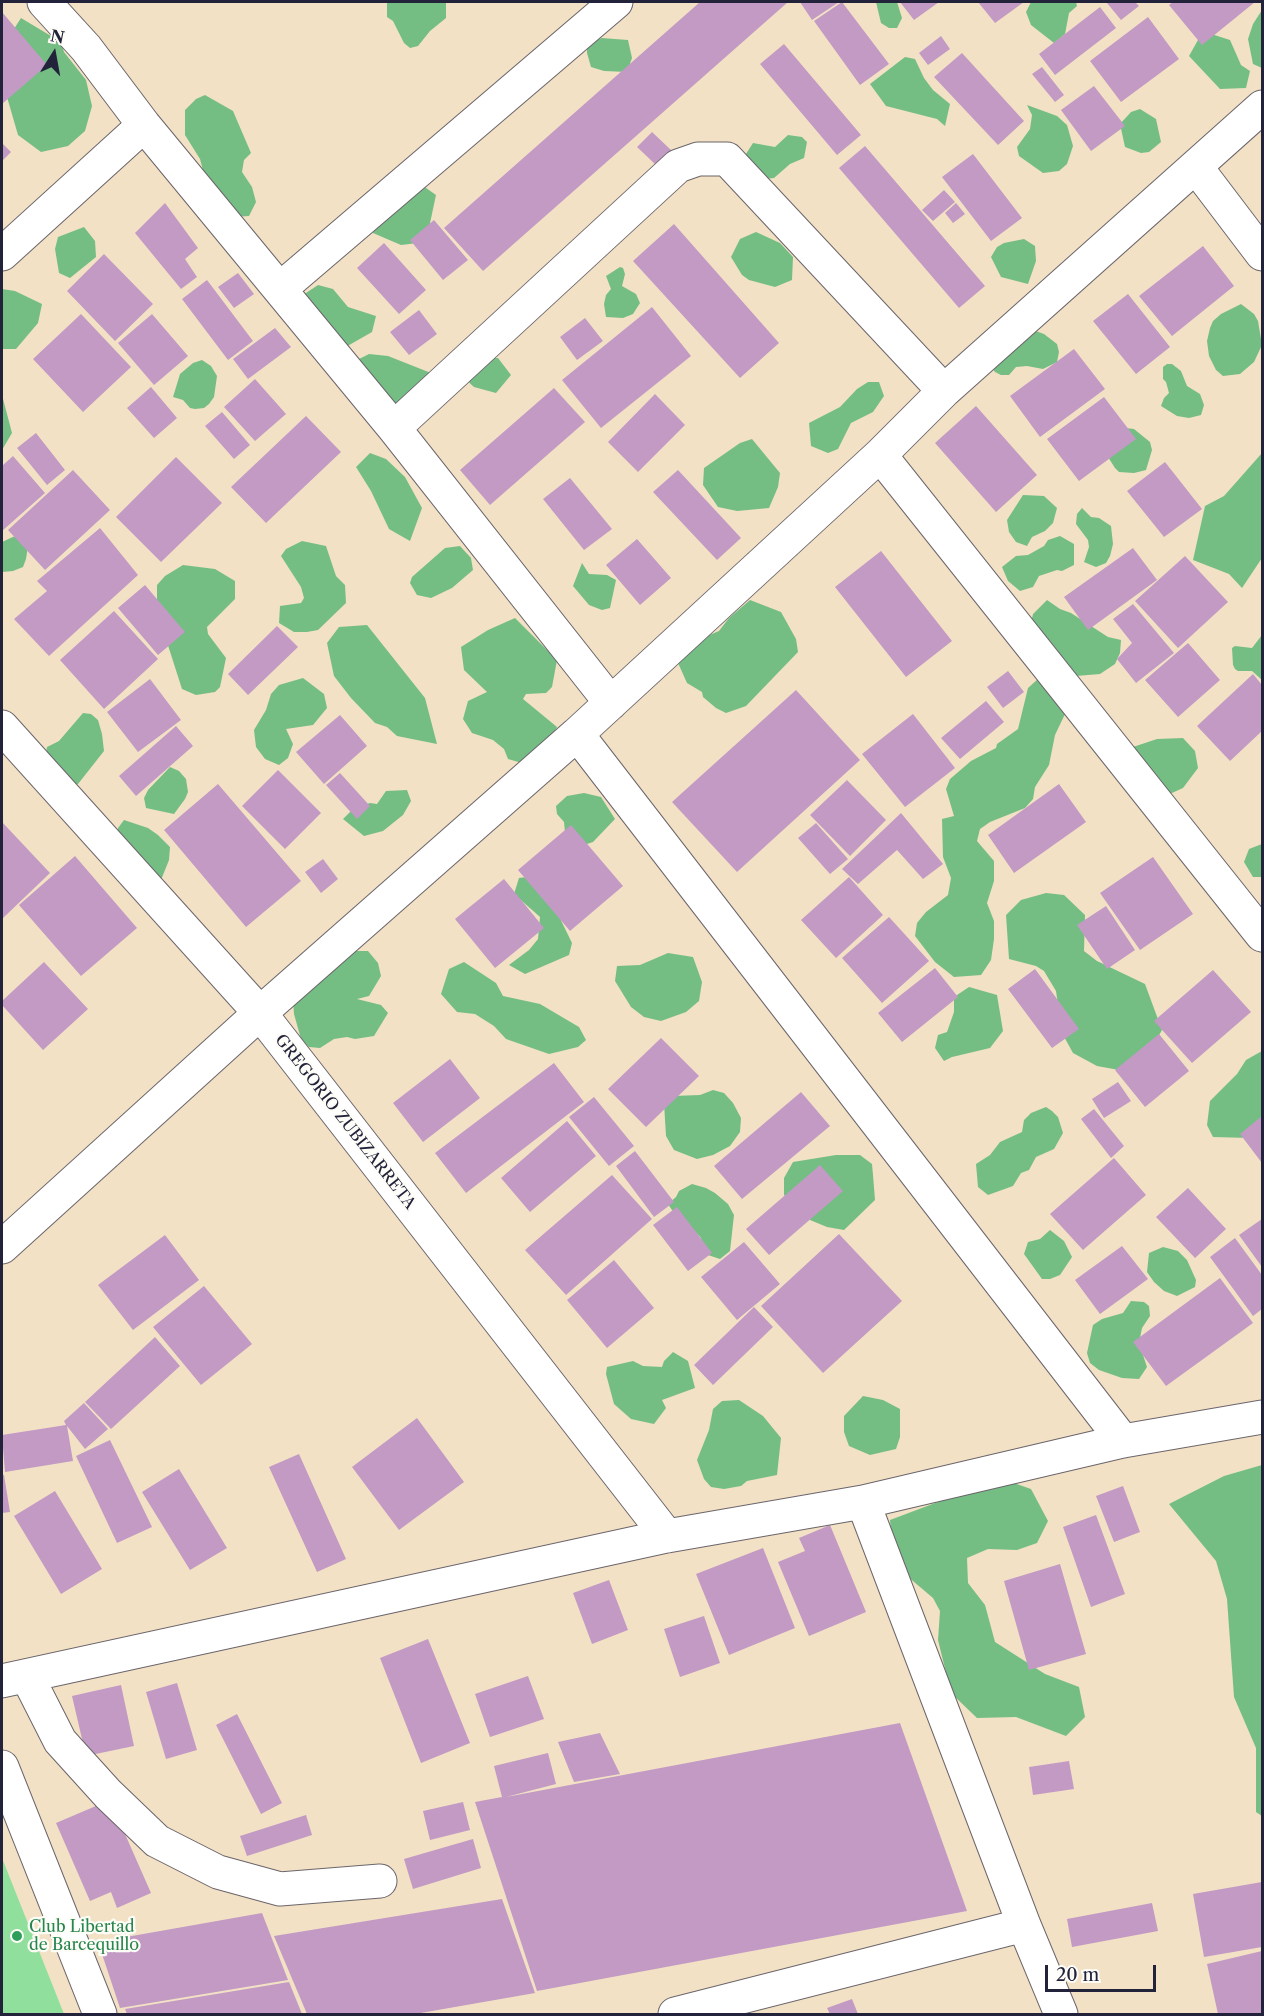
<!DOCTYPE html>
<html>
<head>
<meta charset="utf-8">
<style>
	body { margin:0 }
	#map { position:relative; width:1264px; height:2016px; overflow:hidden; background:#f2e1c5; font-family:"Libre Caslon Text",serif }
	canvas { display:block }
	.frame { position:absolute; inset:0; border:3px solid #22223b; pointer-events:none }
	.north { position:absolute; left:24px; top:24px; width:60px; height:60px; -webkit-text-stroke:4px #fdfcf7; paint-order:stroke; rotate:11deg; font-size:16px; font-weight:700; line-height:24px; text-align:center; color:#22223b }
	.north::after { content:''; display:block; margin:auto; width:21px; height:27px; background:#22223b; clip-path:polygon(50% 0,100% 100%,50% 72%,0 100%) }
	.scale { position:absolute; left:1045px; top:1965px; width:111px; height:27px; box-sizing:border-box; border:3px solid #22223b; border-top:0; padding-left:8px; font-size:18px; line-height:21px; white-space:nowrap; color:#22223b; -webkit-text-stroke:4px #fdfcf7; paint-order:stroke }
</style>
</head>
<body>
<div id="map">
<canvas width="1264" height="2016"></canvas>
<div class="frame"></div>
<div class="north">N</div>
<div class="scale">20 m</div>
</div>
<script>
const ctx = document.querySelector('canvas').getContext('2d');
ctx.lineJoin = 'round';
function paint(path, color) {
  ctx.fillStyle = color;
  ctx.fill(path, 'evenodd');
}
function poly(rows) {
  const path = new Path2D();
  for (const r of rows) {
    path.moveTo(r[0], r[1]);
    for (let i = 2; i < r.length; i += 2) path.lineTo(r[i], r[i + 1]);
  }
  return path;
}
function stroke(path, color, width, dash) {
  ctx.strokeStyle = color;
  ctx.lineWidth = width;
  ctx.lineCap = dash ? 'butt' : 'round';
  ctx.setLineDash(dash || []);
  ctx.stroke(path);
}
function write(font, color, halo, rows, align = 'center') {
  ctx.font = font + ' "Libre Caslon Text",serif';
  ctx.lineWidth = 4.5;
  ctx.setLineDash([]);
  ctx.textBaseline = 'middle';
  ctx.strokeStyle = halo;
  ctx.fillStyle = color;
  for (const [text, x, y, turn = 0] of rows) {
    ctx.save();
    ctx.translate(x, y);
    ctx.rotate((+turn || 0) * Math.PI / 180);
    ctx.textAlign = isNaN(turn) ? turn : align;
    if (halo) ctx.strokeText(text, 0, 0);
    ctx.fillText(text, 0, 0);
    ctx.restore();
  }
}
paint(poly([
	[2,1858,64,2014,2,2014]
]), '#91df9d');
paint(poly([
	[387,2,446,2,446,18,430,31,418,46,410,48,404,43,393,21,387,17],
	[876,2,897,2,902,18,897,28,889,28,881,23],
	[1031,2,1076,2,1077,6,1069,13,1065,34,1054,43,1031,25,1026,12],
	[1262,10,1262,68,1253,64,1248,39,1253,24],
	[21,18,61,42,64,52,86,80,92,106,85,131,68,146,41,152,18,135,5,90,12,32],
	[1205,32,1230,40,1241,65,1250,71,1246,88,1220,89,1189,56,1198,40],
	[602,38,628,40,632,58,627,72,604,71,591,67,587,53,587,43],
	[905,57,915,59,924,78,933,90,950,104,945,126,937,119,886,106,870,84],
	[205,95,233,111,251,153,244,160,242,172,252,187,256,202,249,216,234,217,204,174,200,159,185,135,185,110,196,99],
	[1027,105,1057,116,1067,125,1073,146,1067,164,1059,171,1043,173,1019,156,1017,147,1030,129,1032,115],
	[1140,109,1156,119,1161,142,1149,152,1141,153,1125,147,1120,124,1131,112],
	[788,135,802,137,807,142,804,158,790,164,774,178,764,179,744,157,753,143,775,147],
	[419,183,436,195,426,242,401,245,373,233,381,197],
	[84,227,95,241,96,257,70,278,59,273,55,249,58,237],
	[756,232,780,243,793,257,792,280,775,287,749,280,742,275,731,257,740,239],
	[1024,239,1035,246,1036,261,1028,284,1001,277,991,257,997,247,1004,243],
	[620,267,623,268,625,274,622,286,636,294,640,303,633,314,623,318,606,317,604,304,606,295,611,289,606,276],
	[318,285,333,289,348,307,376,316,372,332,344,348,291,303],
	[2,289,15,291,42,304,38,323,16,349,2,349],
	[1241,304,1254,314,1258,321,1262,345,1254,362,1240,374,1223,376,1216,370,1209,356,1207,341,1210,328,1213,321,1221,314],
	[1033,330,1044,334,1057,344,1059,352,1057,362,1043,369,1027,366,1016,367,1009,375,1001,375,995,372,989,364],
	[369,354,388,356,431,373,393,426,355,361],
	[498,358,511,375,496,393,474,387,461,375,471,359],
	[202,360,211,366,217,376,214,397,209,404,204,408,195,409,190,408,183,400,173,397,180,374,193,363],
	[1167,364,1172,364,1181,371,1187,386,1200,394,1204,405,1201,415,1189,418,1177,416,1161,406,1164,398,1169,393,1166,382,1163,379,1163,367],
	[868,382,879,382,884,396,873,412,851,423,838,449,828,453,811,446,809,423,840,407,857,389],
	[2,395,12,433,2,450],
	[1117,427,1134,429,1150,442,1152,450,1146,470,1134,473,1119,472,1115,468,1108,457],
	[752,439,780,473,778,487,769,508,737,511,718,507,703,485,704,468,740,443],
	[370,453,386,459,405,477,422,508,410,541,389,529,371,491,356,467],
	[1262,453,1262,558,1242,588,1229,574,1193,560,1205,506,1224,496],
	[1023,495,1044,496,1057,508,1053,523,1045,531,1032,537,1027,546,1016,542,1009,532,1007,520],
	[1082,508,1091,517,1099,518,1111,526,1113,544,1110,556,1106,563,1096,567,1084,562,1089,547,1088,540,1076,524,1077,514],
	[15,536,28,546,26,559,23,567,13,571,2,572,2,542],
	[1060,536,1074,544,1074,565,1062,571,1057,570,1039,576,1033,587,1020,591,1008,581,1002,567,1016,556,1028,555,1044,546,1048,540],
	[302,541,326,546,336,576,345,585,346,603,318,630,307,632,294,632,279,623,280,606,301,603,304,598,301,587,281,556,286,549],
	[460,546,471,558,473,570,452,588,431,598,417,595,410,583,412,577,445,548],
	[582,563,589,574,607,575,616,580,610,608,602,610,589,605,573,586],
	[183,565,215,569,235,581,235,599,207,627,208,634,226,658,220,687,215,692,196,695,182,689,165,636,157,600,157,585,165,576],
	[750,600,781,612,796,639,798,652,746,706,726,713,716,708,703,697,702,692,687,683,674,654,688,644,719,631,729,618],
	[1047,600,1060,609,1071,613,1108,637,1121,640,1120,653,1115,664,1100,674,1076,676,1030,627,1033,614],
	[515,618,557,660,552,687,546,693,526,694,523,699,557,727,544,753,522,763,508,759,504,749,493,740,472,733,463,719,468,701,487,692,464,670,461,647,488,630],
	[367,625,425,698,437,744,397,736,387,727,375,723,351,698,334,676,327,643,339,627],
	[1262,635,1262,680,1252,671,1238,671,1235,669,1233,665,1232,648,1235,646,1252,648],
	[303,678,324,694,327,708,313,725,286,729,293,744,288,758,279,765,265,759,256,747,254,730,266,710,271,694,279,685],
	[1039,678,1066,712,1055,735,1049,765,1035,787,1033,799,1025,808,990,822,980,829,977,841,994,861,994,881,987,903,994,921,994,939,991,960,981,975,954,977,935,962,915,936,917,923,926,912,948,895,951,878,943,857,942,819,954,816,946,789,950,779,971,761,996,748,997,744,1018,729,1028,688],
	[83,713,91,714,98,720,102,734,104,751,78,784,67,789,43,768,47,747,59,741],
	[1183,738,1195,751,1198,768,1183,788,1163,797,1133,747,1157,739],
	[170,767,179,771,186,779,188,792,185,799,174,814,146,808,144,798,148,790],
	[407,790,411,801,403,815,383,831,364,836,343,819,353,809,370,803,377,804,386,791],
	[584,793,601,797,615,819,593,842,581,846,565,832,564,822,557,814,556,806,567,796],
	[124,820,148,828,158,835,170,847,169,860,161,880,118,844,118,828],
	[1262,844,1262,877,1253,877,1244,862,1249,849],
	[534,876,552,902,572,943,569,955,525,974,509,965,529,950,538,939,540,917,514,894,519,878],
	[1046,893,1064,895,1085,915,1084,951,1097,961,1145,984,1162,1030,1139,1070,1119,1070,1097,1066,1073,1053,1062,1033,1056,991,1044,971,1036,966,1009,959,1006,915,1021,900],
	[352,951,368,951,378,963,381,976,369,996,357,999,381,1005,388,1013,374,1036,355,1039,347,1037,334,1039,320,1048,309,1047,301,1039,294,1014,293,999,322,981,338,957],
	[668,953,693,957,702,982,699,1001,686,1012,661,1021,644,1017,631,1007,615,981,617,966,640,965],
	[464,962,496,983,503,996,540,1004,579,1027,586,1040,578,1047,549,1054,506,1039,494,1026,475,1014,457,1012,441,994,449,969],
	[969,987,997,995,1003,1031,990,1048,952,1057,944,1061,935,1048,938,1035,947,1032,954,1012,954,997],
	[1262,1051,1262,1135,1251,1138,1213,1137,1207,1125,1210,1101,1237,1074,1246,1060],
	[713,1090,724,1093,733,1103,741,1118,740,1132,730,1146,713,1155,697,1159,674,1150,666,1136,664,1103,673,1096,700,1095],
	[1046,1107,1052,1111,1058,1117,1063,1133,1054,1149,1036,1157,1029,1170,1021,1173,1013,1186,988,1195,978,1187,976,1164,990,1155,1000,1142,1022,1132,1024,1120,1031,1113],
	[836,1155,860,1155,872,1164,873,1175,875,1200,844,1230,827,1227,810,1220,784,1195,784,1178,793,1162],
	[692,1184,706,1188,715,1193,728,1204,734,1215,730,1251,720,1259,705,1254,701,1238,690,1226,678,1219,668,1204,676,1197,679,1191],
	[1050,1230,1064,1241,1072,1257,1060,1275,1050,1279,1042,1279,1024,1254,1028,1242,1040,1239],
	[1163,1247,1178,1251,1187,1260,1196,1280,1195,1287,1177,1296,1164,1291,1154,1282,1147,1272,1149,1253],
	[1131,1301,1144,1302,1149,1306,1150,1316,1142,1328,1139,1343,1147,1367,1139,1379,1122,1378,1099,1370,1090,1363,1087,1353,1093,1325,1102,1319,1123,1313],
	[673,1352,688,1361,695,1388,662,1400,666,1408,654,1424,631,1419,614,1404,606,1374,607,1367,633,1361,643,1366,662,1367,664,1361],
	[863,1396,883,1400,900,1409,900,1437,896,1449,870,1455,849,1446,844,1432,844,1416],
	[739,1400,763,1416,781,1438,777,1475,747,1481,741,1486,724,1489,711,1487,704,1479,697,1460,709,1430,713,1409,722,1401],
	[1262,1465,1262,1816,1256,1812,1256,1748,1234,1697,1227,1599,1216,1561,1169,1504,1224,1476],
	[1008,1481,1031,1489,1048,1521,1037,1543,1017,1550,988,1549,967,1558,968,1583,985,1605,995,1642,1045,1674,1079,1687,1085,1717,1066,1736,1016,1717,977,1718,951,1693,938,1640,940,1611,933,1598,894,1565,890,1520,983,1485]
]), '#74be84');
paint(poly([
	[700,2,788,2,483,271,444,228],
	[800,2,839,2,812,20],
	[842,2,889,64,860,85,814,21],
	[900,2,939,2,914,20],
	[978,2,1024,2,995,23],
	[1109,2,1135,2,1139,6,1121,20,1107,3],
	[1173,2,1255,2,1202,45,1169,5],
	[1100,7,1116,28,1055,75,1039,54],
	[2,12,47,65,2,104],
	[1148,17,1179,59,1121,102,1090,61],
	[941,36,950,49,928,65,919,53],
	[784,44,861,135,837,155,760,64],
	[962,53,1024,121,998,145,934,77],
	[1042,67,1064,95,1055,102,1032,74],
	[1094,86,1125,126,1091,151,1061,110],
	[652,132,671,150,656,165,637,147],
	[2,143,11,152,2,161],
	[865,146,985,286,959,308,839,168],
	[973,154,1022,218,991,241,942,177],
	[944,190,955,202,933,221,922,210],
	[165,203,198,248,185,259,197,277,181,289,135,233],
	[956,203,965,214,953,223,945,213],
	[434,220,468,260,443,280,410,240],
	[674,224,779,343,740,378,633,261],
	[384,243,426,290,399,314,357,268],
	[1203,246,1234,286,1172,336,1139,296],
	[104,254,153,304,115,341,67,291],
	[238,273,254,294,234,308,218,287],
	[207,280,253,341,228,360,182,299],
	[1128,294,1170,347,1136,374,1093,321],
	[652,307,691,356,601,428,562,380],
	[419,310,437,334,409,355,390,332],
	[81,314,131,367,83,412,33,359],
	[152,314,188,356,154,385,118,343],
	[585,318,603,341,577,360,560,337],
	[275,328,291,347,248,379,233,359],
	[1074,349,1105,389,1040,437,1010,396],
	[255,379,286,414,255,441,224,407],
	[151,387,177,418,154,438,127,408],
	[554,388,585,422,490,505,460,470],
	[655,394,685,425,638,472,608,442],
	[1104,397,1136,439,1079,481,1047,439],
	[976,406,1037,475,996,512,935,443],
	[222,412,250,445,234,459,205,426],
	[306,416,341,452,266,523,231,487],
	[36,433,65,470,47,485,17,448],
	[13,456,45,493,2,531,2,466],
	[176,457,222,503,161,562,116,517],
	[1165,462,1202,509,1164,537,1127,491],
	[73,470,110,510,45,570,8,530],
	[678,470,741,538,717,560,653,492],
	[570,478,612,529,584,550,543,499],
	[100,528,138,575,49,656,14,619,47,591,37,581],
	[637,539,671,578,640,605,606,565],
	[1133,548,1157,580,1088,630,1064,597],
	[881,551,952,641,906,677,835,587],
	[1185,556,1228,602,1178,648,1135,601],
	[145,585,185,632,158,655,118,608],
	[1133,604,1174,653,1136,683,1117,659,1132,643,1113,619],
	[114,611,158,659,104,709,60,660],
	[277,626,298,647,248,695,228,674],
	[1188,643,1220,680,1178,717,1145,680],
	[1008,671,1024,692,1003,708,987,687],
	[1253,674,1262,685,1262,731,1230,761,1197,726],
	[150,679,181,720,138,752,107,712],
	[796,690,860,760,737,872,672,802],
	[986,701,1004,722,960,759,941,738],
	[913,714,955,768,905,807,862,754],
	[340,715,367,746,324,784,296,752],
	[176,726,193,746,136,796,119,776],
	[278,770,321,813,285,849,242,806],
	[340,773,370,806,357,819,326,785],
	[847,780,886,820,850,856,810,815],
	[218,784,301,881,246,927,164,830],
	[1059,784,1086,822,1014,873,988,835],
	[901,813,943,864,923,879,897,850,858,884,842,869],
	[2,822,50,873,2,919],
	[816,823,848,859,830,874,798,838],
	[571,825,623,886,570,931,518,870],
	[75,856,137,928,81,976,19,905],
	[1153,857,1193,914,1140,950,1100,893],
	[323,859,338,879,321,893,305,872],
	[849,877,883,915,836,958,801,920],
	[504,879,544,928,495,968,455,919],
	[1106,906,1135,950,1107,969,1077,925],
	[889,917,929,961,882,1003,842,958],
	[44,962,88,1009,43,1050,2,1005,2,1001],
	[935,968,958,997,902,1042,878,1013],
	[1035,969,1079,1029,1052,1048,1008,989],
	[1213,970,1251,1012,1192,1063,1154,1021],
	[1159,1034,1189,1071,1145,1107,1115,1070],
	[661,1038,699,1076,646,1127,608,1089],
	[450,1059,480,1098,423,1142,393,1103],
	[554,1063,584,1102,466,1193,435,1153],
	[1118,1082,1131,1101,1104,1118,1092,1099],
	[801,1092,830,1126,742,1199,714,1166],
	[594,1097,634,1146,609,1166,569,1117],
	[1094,1109,1124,1146,1111,1158,1081,1119],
	[1262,1116,1262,1163,1240,1134],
	[567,1121,596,1156,530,1212,501,1178],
	[635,1151,674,1202,654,1217,616,1166],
	[1114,1158,1146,1195,1083,1250,1050,1214],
	[820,1165,843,1191,769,1255,746,1229],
	[612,1175,652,1219,566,1295,525,1250],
	[1188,1188,1226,1229,1195,1258,1156,1217],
	[677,1207,712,1253,688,1271,653,1225],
	[1262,1219,1262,1267,1239,1235],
	[839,1234,902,1301,823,1373,761,1306],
	[165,1235,199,1280,133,1330,98,1285],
	[1235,1238,1262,1275,1262,1309,1253,1316,1210,1257],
	[744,1242,780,1284,737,1320,701,1277],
	[1122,1246,1148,1279,1100,1314,1075,1280],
	[614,1260,654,1308,607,1348,567,1300],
	[1220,1278,1253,1323,1166,1386,1133,1342],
	[204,1286,252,1344,201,1385,153,1327],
	[754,1307,773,1327,713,1385,694,1365],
	[155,1337,180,1366,111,1429,85,1402],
	[84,1403,108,1429,85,1449,67,1426,73,1461,5,1472,2,1435,66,1425,64,1421],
	[417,1418,464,1482,399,1530,352,1467],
	[110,1440,152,1527,117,1543,76,1456],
	[299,1454,346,1559,317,1572,269,1467],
	[179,1469,227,1548,190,1570,142,1492],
	[2,1475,4,1475,10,1512,2,1513],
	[1123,1486,1140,1532,1114,1542,1096,1496],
	[55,1491,102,1569,61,1594,14,1516],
	[1096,1515,1125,1594,1091,1607,1063,1527],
	[830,1525,866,1612,809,1636,778,1562,805,1551,799,1538],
	[763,1548,795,1628,729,1655,696,1574],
	[1060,1564,1086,1654,1029,1670,1004,1581],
	[609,1580,628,1630,592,1644,573,1593],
	[704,1616,720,1663,680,1677,664,1629],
	[428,1639,470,1743,421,1763,380,1658],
	[528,1676,544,1719,490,1737,475,1694],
	[177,1683,197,1750,166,1759,146,1692],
	[121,1685,134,1746,86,1756,72,1696],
	[237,1714,282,1803,261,1814,216,1725],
	[900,1723,967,1911,537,1991,475,1802,502,1797,494,1766,548,1753,556,1784,506,1797],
	[600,1733,620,1774,574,1782,558,1742],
	[1069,1761,1074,1789,1033,1795,1029,1767],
	[110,1800,151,1893,117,1908,111,1892,90,1901,56,1823],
	[463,1802,470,1830,430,1840,423,1811],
	[306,1815,312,1835,247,1856,240,1836],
	[473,1839,481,1868,413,1889,404,1859],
	[1262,1882,1262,1947,1204,1957,1193,1894],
	[502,1899,535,1993,415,2014,307,2014,274,1936],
	[1152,1903,1158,1931,1072,1947,1067,1919],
	[262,1913,288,1980,120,2008,98,1942],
	[1262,1951,1262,2014,1218,2014,1207,1964],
	[289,1982,302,2014,127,2014,125,2009],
	[852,1999,858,2014,830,2014,827,2008]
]), '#c29ac4');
const minor = poly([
	[44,2,86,48,144,125,394,428,611,703],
	[1196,167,1262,254],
	[2,254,144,125],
	[280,289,616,2],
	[394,428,678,166,698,159,727,159,944,391],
	[880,455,1262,935],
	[2,727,260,1013,667,1536],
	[577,734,1123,1441],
	[2,1247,260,1013,577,734,880,455,944,391,1262,107],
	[863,1502,1024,1925,1061,2014],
	[27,1676,60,1741,108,1794,157,1841,218,1872,280,1889,380,1881],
	[2,1681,667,1536,863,1502,1123,1441,1262,1417],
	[2,1767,100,2014],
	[675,2014,1024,1925]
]);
stroke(minor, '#6b656b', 35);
stroke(minor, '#fff', 33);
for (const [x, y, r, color] of [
	[17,1936,6,"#2e9e5b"]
]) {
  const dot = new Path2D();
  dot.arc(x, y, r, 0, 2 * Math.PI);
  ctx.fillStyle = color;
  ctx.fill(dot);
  stroke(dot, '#fdfcf7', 2);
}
write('16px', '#22223b', '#fdfcf7', [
	["GREGORIO ZUBIZARRETA",345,1122,52]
]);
write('16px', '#27864d', '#fdfcf7', [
	["Club Libertad",29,1927],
	["de Barcequillo",29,1945]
], 'left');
</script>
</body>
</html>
